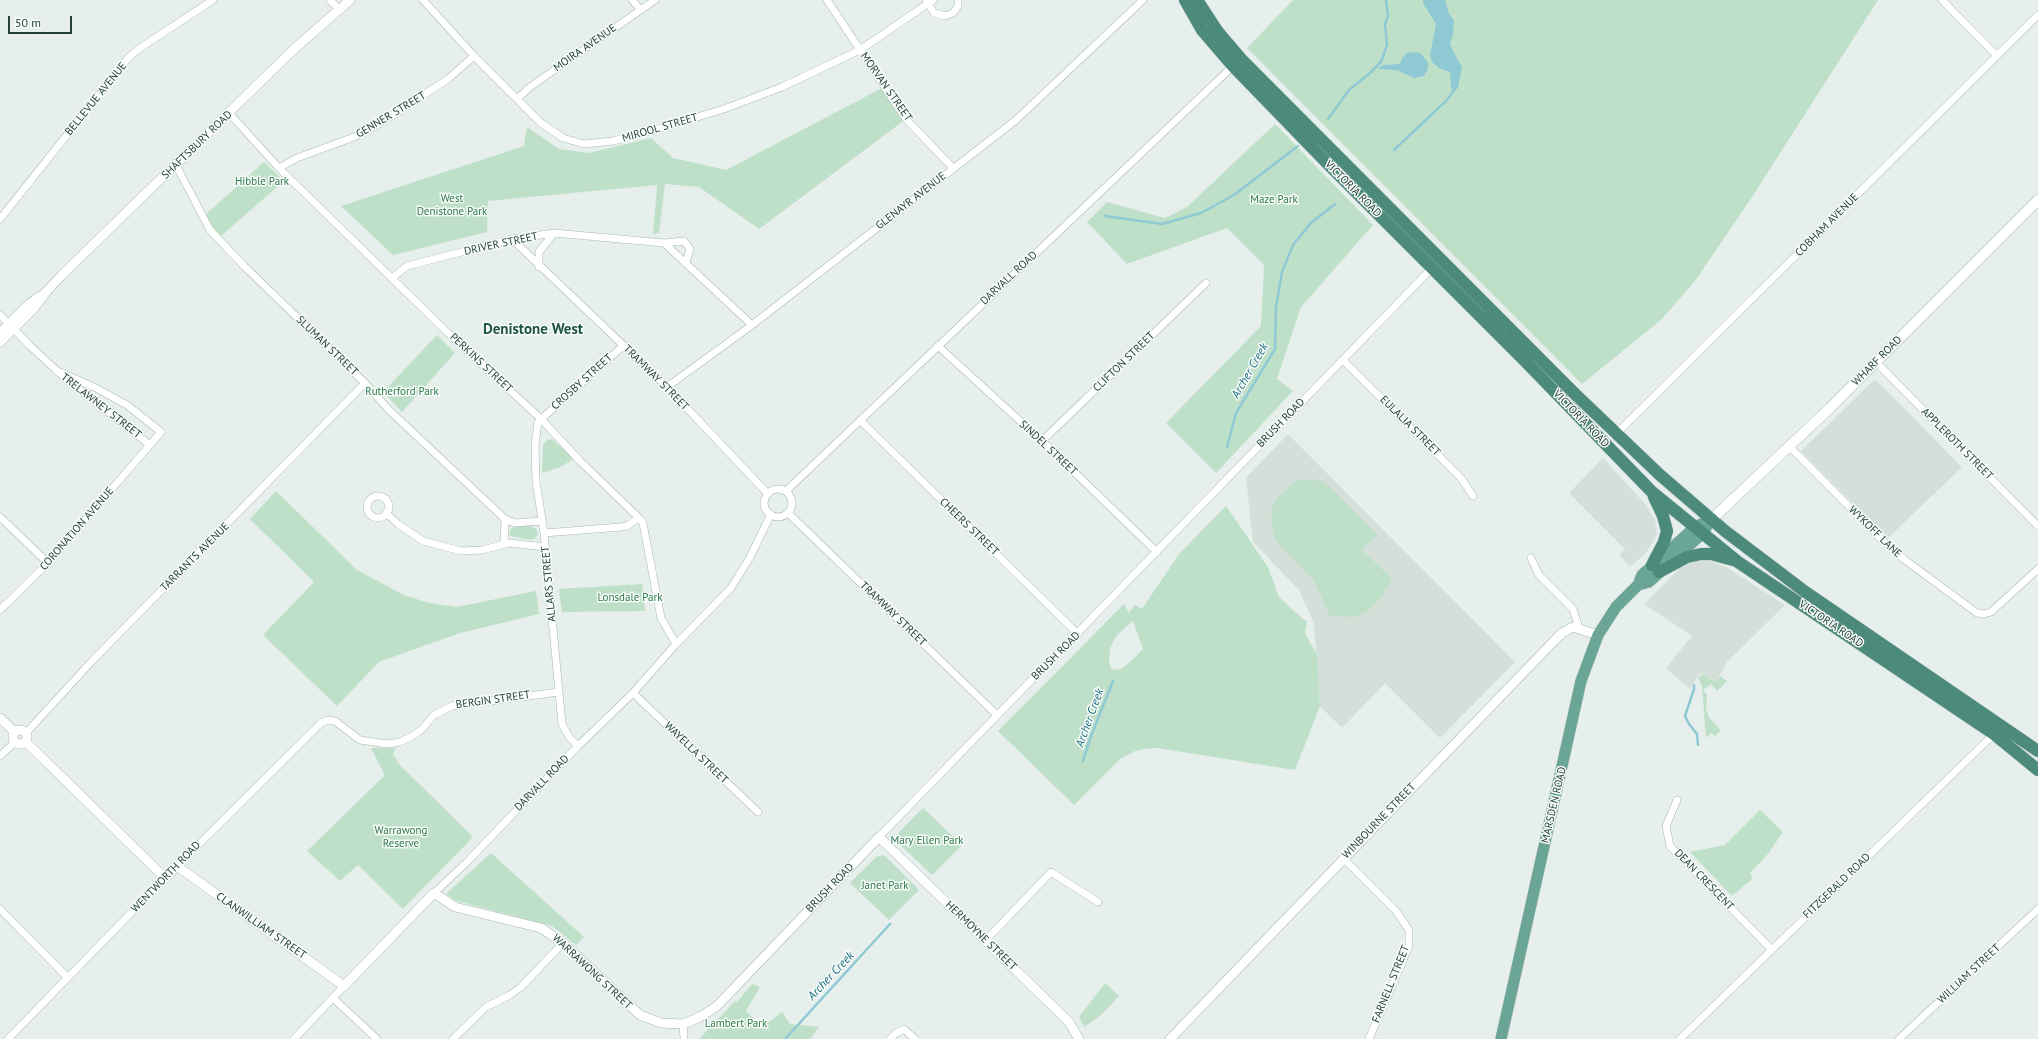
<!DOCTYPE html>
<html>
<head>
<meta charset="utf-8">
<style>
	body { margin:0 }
	#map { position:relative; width:2038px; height:1039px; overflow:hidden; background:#e6efeb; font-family:"PT Sans",sans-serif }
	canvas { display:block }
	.scale { position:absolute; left:8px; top:16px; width:64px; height:18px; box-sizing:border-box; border:2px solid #24423a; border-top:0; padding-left:5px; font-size:12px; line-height:14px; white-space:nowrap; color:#24423a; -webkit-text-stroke:3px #f7fbf9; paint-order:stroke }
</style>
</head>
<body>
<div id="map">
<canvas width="2038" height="1039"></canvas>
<div class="scale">50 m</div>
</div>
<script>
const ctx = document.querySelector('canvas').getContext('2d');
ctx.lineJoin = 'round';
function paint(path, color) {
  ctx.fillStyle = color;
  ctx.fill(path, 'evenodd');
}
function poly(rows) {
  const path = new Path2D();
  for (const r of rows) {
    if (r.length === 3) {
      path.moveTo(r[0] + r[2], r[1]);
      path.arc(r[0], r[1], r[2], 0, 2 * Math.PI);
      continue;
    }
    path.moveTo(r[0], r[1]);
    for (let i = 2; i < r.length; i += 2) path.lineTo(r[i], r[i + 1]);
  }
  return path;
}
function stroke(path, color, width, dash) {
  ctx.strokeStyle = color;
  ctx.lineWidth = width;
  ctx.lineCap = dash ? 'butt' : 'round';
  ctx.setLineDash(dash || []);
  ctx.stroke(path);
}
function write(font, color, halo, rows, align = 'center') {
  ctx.font = font + ' "PT Sans",sans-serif';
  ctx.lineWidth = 3;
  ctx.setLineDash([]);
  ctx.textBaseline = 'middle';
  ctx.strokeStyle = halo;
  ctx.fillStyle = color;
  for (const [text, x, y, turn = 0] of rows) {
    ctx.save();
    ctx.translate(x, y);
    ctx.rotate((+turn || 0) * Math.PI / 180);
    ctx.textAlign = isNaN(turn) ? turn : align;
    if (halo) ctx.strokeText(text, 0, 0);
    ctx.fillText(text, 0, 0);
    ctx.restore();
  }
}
paint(poly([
	[1875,379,1962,467,1888,538,1801,451],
	[1288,434,1515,662,1440,738,1385,683,1342,728,1320,706,1314,623,1299,590,1253,542,1246,478],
	[1603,458,1646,505,1655,520,1657,534,1652,544,1645,554,1630,567,1619,555,1625,549,1569,493],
	[1701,558,1726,567,1785,605,1727,662,1715,683,1700,673,1690,689,1666,668,1692,636,1644,604,1683,565]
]), '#d4dfda');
paint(poly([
	[1293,0,1878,0,1752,197,1695,281,1661,320,1582,384,1247,48],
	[884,87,906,119,759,229,699,187,665,184,659,233,653,234,657,185,488,201,487,232,393,255,341,206,524,146,527,127,559,149,589,153,651,138,673,158,726,170],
	[1275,124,1373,225,1301,307,1277,379,1293,391,1216,473,1166,423,1261,326,1264,265,1227,228,1127,264,1087,222,1107,202,1165,218,1187,207],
	[264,162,284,181,221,236,204,216],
	[437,335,455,353,402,412,383,392],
	[552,439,574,459,558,468,542,473,543,445,547,440],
	[1302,479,1321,481,1329,486,1377,535,1362,550,1392,579,1379,600,1367,612,1355,617,1330,616,1313,579,1274,539,1271,511,1275,501,1293,483],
	[276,491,357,570,404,595,429,603,457,607,536,591,539,614,460,633,379,662,337,706,263,635,314,582,250,519],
	[1226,506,1268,567,1279,597,1304,620,1307,621,1305,634,1317,654,1320,706,1295,770,1157,748,1144,749,1135,751,1120,759,1074,805,998,731,1124,604,1131,617,1129,612,1135,605,1142,609,1179,554],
	[1133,621,1143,649,1128,664,1119,670,1111,669,1109,660,1110,648,1117,635],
	[530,525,537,530,538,535,534,539,530,540,510,536,510,530,514,527],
	[642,584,645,611,562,612,559,589],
	[1702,674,1715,682,1720,676,1727,681,1717,691,1711,684,1703,690,1707,695,1706,709,1709,717,1721,731,1715,736,1711,733,1706,738,1702,686,1698,678],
	[371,748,397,748,394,750,393,755,400,765,473,837,403,909,358,865,340,881,307,851,385,775],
	[923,808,962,845,932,875,897,842,898,833],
	[1760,810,1783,832,1768,854,1750,873,1753,878,1732,896,1690,852,1725,845],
	[491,853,584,937,576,945,552,926,457,901,446,894],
	[884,855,919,890,889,920,850,883,876,857],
	[1105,983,1119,996,1100,1016,1084,1027,1079,1017],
	[752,984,760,987,746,1011,762,1027,782,1012,790,1024,819,1027,810,1039,699,1039,735,1001,737,1002]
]), '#bfe0c8');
paint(poly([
	[1423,0,1445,0,1449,14,1454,20,1453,35,1450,43,1453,51,1462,67,1458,88,1453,92,1451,86,1450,72,1439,68,1432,62,1430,55,1436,24,1423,3],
	[1414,52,1420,53,1428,62,1428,69,1424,76,1414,78,1397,70,1377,69,1383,65,1400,64,1402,58,1407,53]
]), '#8ec9d4');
stroke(poly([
	[1328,119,1349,90,1369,74,1381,62,1387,45,1385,24,1388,16,1386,0],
	[1394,150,1447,100,1454,90],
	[1105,216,1162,224,1201,213,1234,195,1298,146],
	[1227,447,1236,413,1275,349,1276,307,1282,272,1293,245,1311,223,1335,204],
	[1694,685,1694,689,1685,716,1689,724,1697,734,1698,745],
	[1083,761,1091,736,1113,681],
	[785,1039,890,924]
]), '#8ec9d4', 2.5);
const minor = poly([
	[330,0,340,10],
	[423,0,474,56,541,123,563,138,584,144,613,141,654,130,724,109,782,87,860,50,933,0],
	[632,0,641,10],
	[827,0,906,119,953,168],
	[926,0,934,13,945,16,953,13,958,6,958,0],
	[1942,0,1997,56],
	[517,99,530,87,655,0],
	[229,113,279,168,448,333,541,419,580,461,639,518,643,523,661,618,676,644],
	[176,165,210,230,244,266,365,383,389,410,505,519,515,523,542,521],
	[279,168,297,158,354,137,379,124,448,79,474,56],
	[0,219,129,57,140,48,213,0],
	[512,239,667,387,768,494],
	[664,243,752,325],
	[539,267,539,252,554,233],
	[392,278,407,266,512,239,554,233,664,243,684,241,690,249,686,262],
	[0,315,9,324],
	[14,329,29,345,67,380,150,445],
	[938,346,1042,441,1157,552],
	[1343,360,1461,478,1473,496],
	[1876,362,2038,526],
	[667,387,752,325,1016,120,1143,0],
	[861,421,1078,634],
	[1616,434,2038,15],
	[1042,441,1206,283],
	[1789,446,1884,542,1905,560,1977,613,1984,614,1991,612,2038,569],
	[778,503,14],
	[786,491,1233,66],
	[378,507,11],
	[386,513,398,524,423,541,461,551,482,550,509,543,545,547],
	[788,513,997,715],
	[0,517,48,563],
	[544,533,621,527,627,526,639,518],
	[504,544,505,519],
	[1531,558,1539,575,1573,609,1579,628],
	[0,610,48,563,161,432,127,405,94,387,57,371],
	[633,693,758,812],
	[26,733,92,661,365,383],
	[578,746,569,737,562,724,544,533,536,481,535,445,538,422,623,346],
	[0,756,15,742],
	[1677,800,1666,826,1670,846,1772,950],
	[879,837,1432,268],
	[1343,858,1396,911,1409,930,1409,945,1404,958,1369,1039],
	[177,866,321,723,327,720,335,721,360,740,388,744,400,742,412,736,421,730,434,715,452,706,559,692],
	[434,893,466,863,578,746,633,693,676,644,731,588,749,559,771,514],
	[0,909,68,978],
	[986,940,1051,872,1098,902],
	[333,998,377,1039],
	[683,1024,684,1039],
	[8,1039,165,878],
	[294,1039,344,986],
	[453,1039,486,1007,510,995,521,987,563,943],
	[890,1039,896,1033,904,1029,915,1039],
	[1680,1039,1994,734],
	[1899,1039,2038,909]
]);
const tertiary = poly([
	[0,333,28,305,40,296],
	[0,342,34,308,46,292,62,275,293,50,350,0],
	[0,718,15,732],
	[20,737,7],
	[26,742,165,878,177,866,344,986,434,893,455,907,541,928,563,943,640,1015,661,1023,683,1024,700,1017,717,1006,879,837,1069,1022,1079,1039],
	[1170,1039,1554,641,1562,633,1573,627,1598,635]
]);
const secondary = poly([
	[1712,519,1830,408,2038,200]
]);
const primary = poly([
	[1638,585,1649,582,1703,533,1707,526],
	[1501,1039,1581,681,1598,635,1616,607,1638,585,1642,575,1695,527,1712,519]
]);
const trunk = poly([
	[1185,0,1202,30,1233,66,1329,165,1525,361,1652,492,1738,562,1994,734,2038,770],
	[1197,0,1218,32,1241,59,1574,393,1660,475,1725,531,1804,591,2038,751],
	[1652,565,1664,542,1667,531,1663,516,1654,497],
	[1659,572,1687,557,1701,554,1711,554,1733,560]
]);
stroke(minor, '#a8b8b2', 8);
stroke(tertiary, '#a8b8b2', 10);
stroke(secondary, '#a4bbb3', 11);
stroke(primary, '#c2cac8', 12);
stroke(trunk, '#c2cac8', 13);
stroke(minor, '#fff', 7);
stroke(tertiary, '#fff', 9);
stroke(secondary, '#fff', 10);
stroke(primary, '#6aa596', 11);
stroke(trunk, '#4c8a7c', 12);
write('11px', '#24423a', '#f7fbf9', [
	["MOIRA AVENUE",585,48,-35],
	["MORVAN STREET",886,87,55],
	["BELLEVUE AVENUE",96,99,-51],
	["GENNER STREET",391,115,-31],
	["MIROOL STREET",660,128,-16],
	["SHAFTSBURY ROAD",197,145,-44],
	["VICTORIA ROAD",1353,189,45],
	["GLENAYR AVENUE",911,201,-38],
	["COBHAM AVENUE",1827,225,-45],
	["DRIVER STREET",501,244,-12],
	["DARVALL ROAD",1009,278,-43],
	["SLUMAN STREET",327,346,44],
	["WHARF ROAD",1877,361,-45],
	["CLIFTON STREET",1124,362,-44],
	["PERKINS STREET",481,363,43],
	["TRAMWAY STREET",656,378,45],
	["CROSBY STREET",582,382,-42],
	["TRELAWNEY STREET",101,406,38],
	["VICTORIA ROAD",1581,419,46],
	["BRUSH ROAD",1281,423,-46],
	["EULALIA STREET",1410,426,45],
	["APPLEROTH STREET",1957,444,45],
	["SINDEL STREET",1048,448,43],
	["CHEERS STREET",969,527,44],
	["CORONATION AVENUE",77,529,-49],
	["WYKOFF LANE",1875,532,44],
	["TARRANTS AVENUE",195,557,-45],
	["ALLARS STREET",549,584,-95],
	["TRAMWAY STREET",893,614,44],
	["VICTORIA ROAD",1831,624,34],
	["BRUSH ROAD",1056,656,-45],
	["BERGIN STREET",493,700,-8],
	["WAYELLA STREET",696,753,44],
	["DARVALL ROAD",542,783,-46],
	["MARSDEN ROAD",1554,805,-77],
	["WINBOURNE STREET",1379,821,-46],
	["WENTWORTH ROAD",166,877,-46],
	["DEAN CRESCENT",1704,880,46],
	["FITZGERALD ROAD",1837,886,-44],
	["BRUSH ROAD",830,888,-46],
	["CLANWILLIAM STREET",261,926,35],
	["HERMOYNE STREET",981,936,44],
	["WARRAWONG STREET",592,972,43],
	["WILLIAM STREET",1969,974,-43],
	["FARNELL STREET",1391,984,-68]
]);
write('11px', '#2d7a4b', '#f7fbf9', [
	["Hibble Park",262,182],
	["West",452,199],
	["Denistone Park",452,212],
	["Maze Park",1274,200],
	["Rutherford Park",402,392],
	["Lonsdale Park",630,598],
	["Warrawong",401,831],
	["Reserve",401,844],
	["Mary Ellen Park",927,841],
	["Janet Park",885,886],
	["Lambert Park",736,1024]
]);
write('italic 12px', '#1c6f80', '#f7fbf9', [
	["Archer Creek",1250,371,-60],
	["Archer Creek",1090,718,-70],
	["Archer Creek",831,976,-47]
]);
write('bold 15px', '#1f5548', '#f7fbf9', [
	["Denistone West",533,330]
]);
</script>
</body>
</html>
